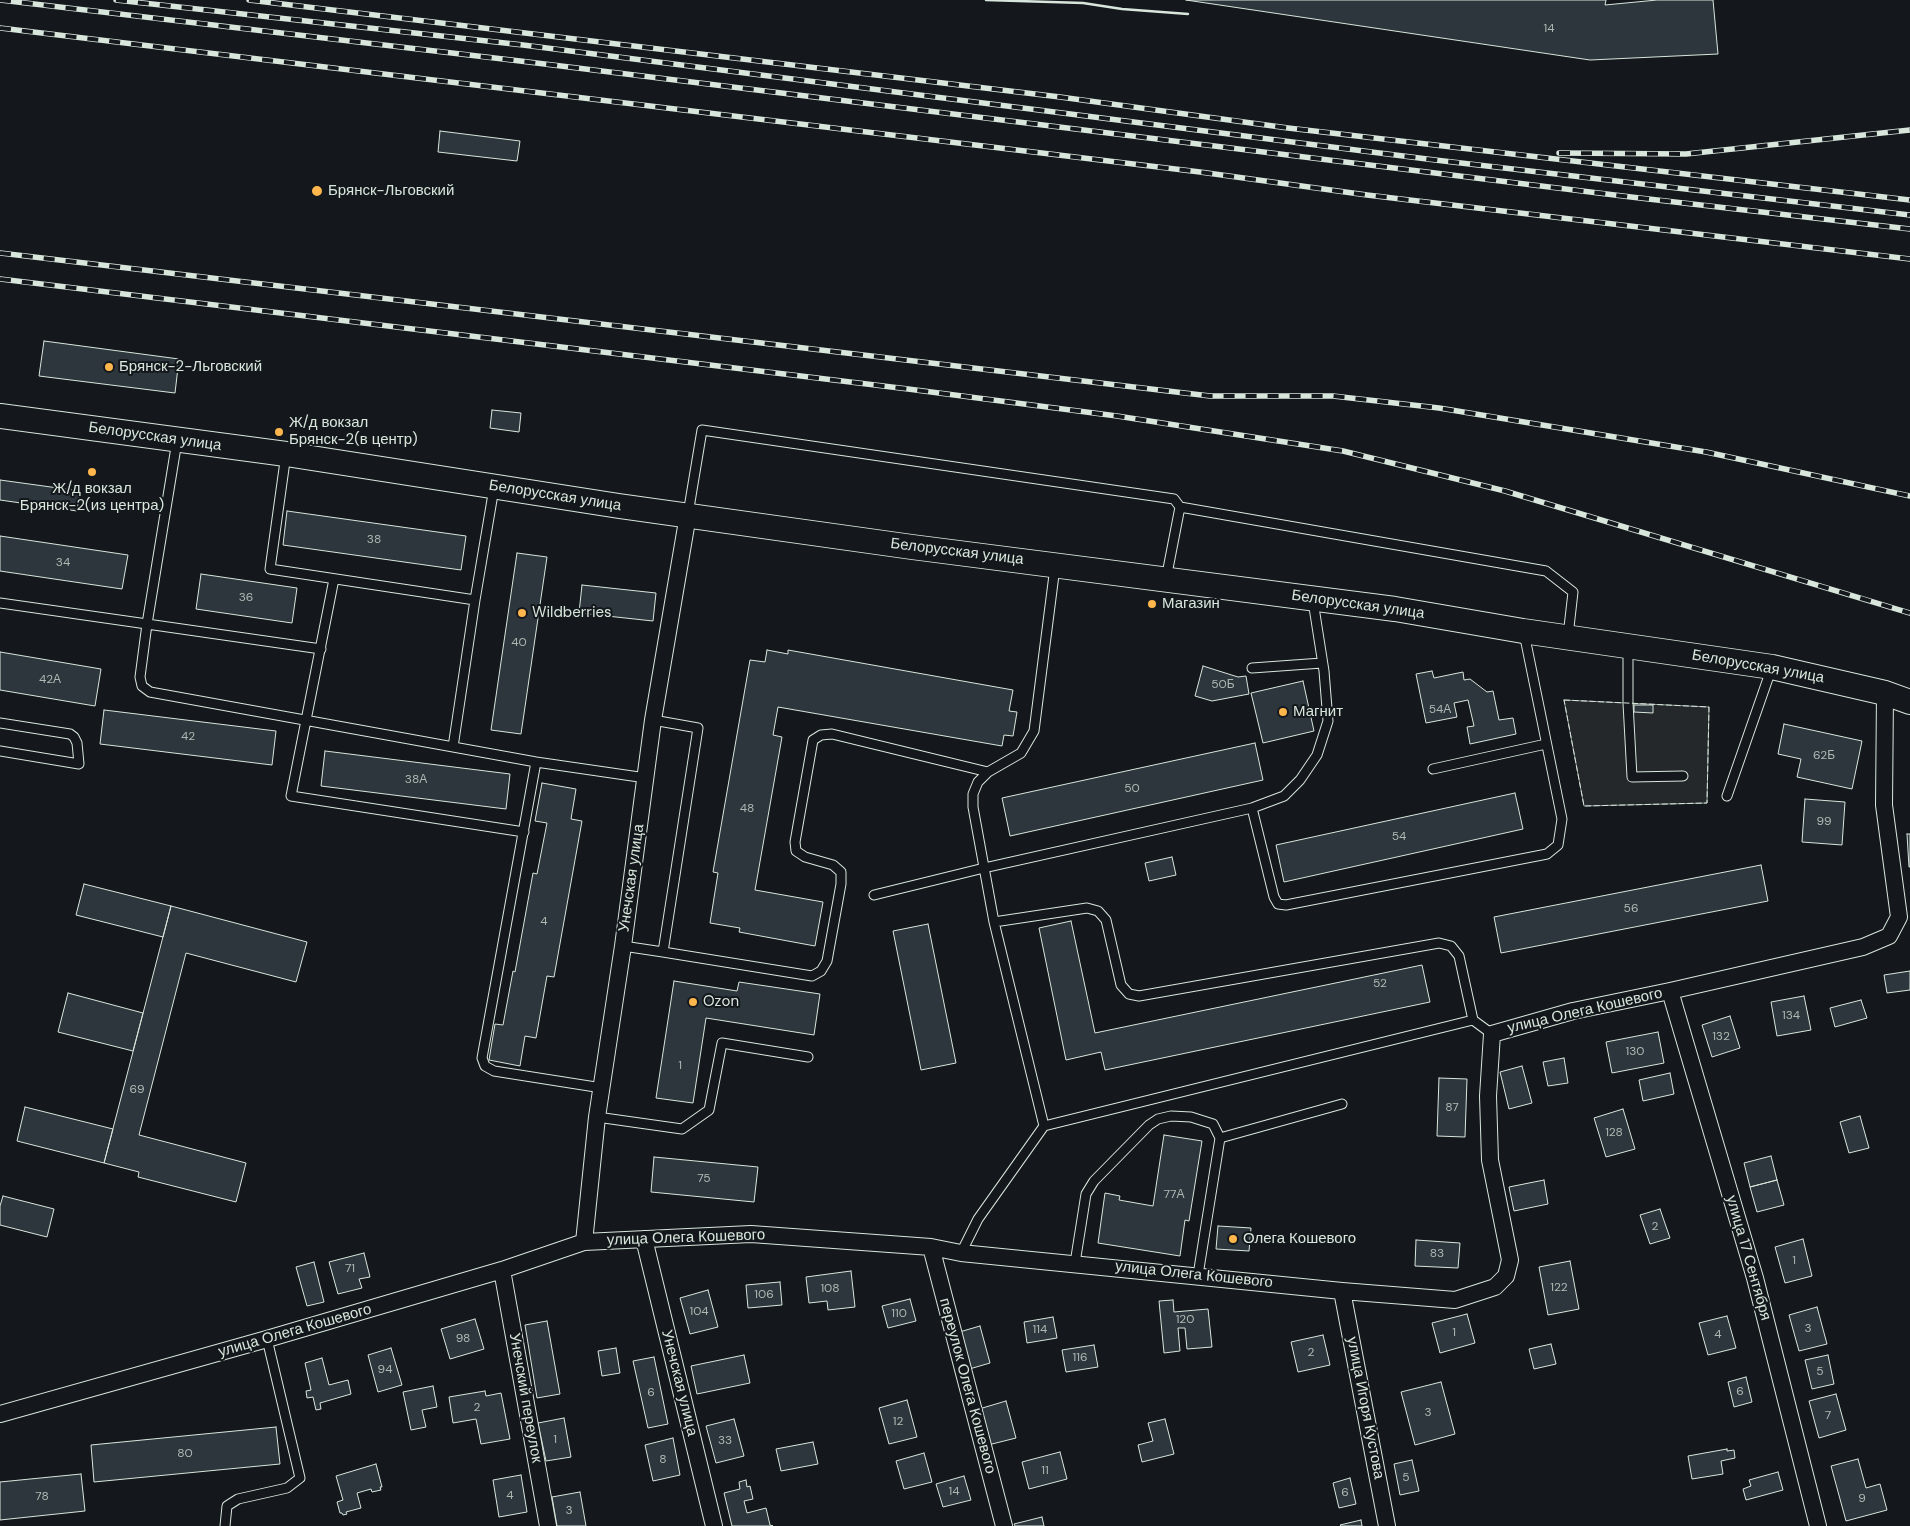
<!DOCTYPE html>
<html>
<head>
<meta charset="utf-8">
<style>
	body { margin:0 }
	canvas { display:block; background:#14181c }
</style>
</head>
<body>
<canvas width="1910" height="1526"></canvas>
<script>
const ctx = document.querySelector('canvas').getContext('2d');
ctx.lineJoin = 'round';
function paint(path, color) {
  ctx.fillStyle = color;
  ctx.fill(path, 'evenodd');
}
function poly(rows) {
  const path = new Path2D();
  for (const r of rows) {
    path.moveTo(r[0], r[1]);
    for (let i = 2; i < r.length; i += 2) path.lineTo(r[i], r[i + 1]);
  }
  return path;
}
function stroke(path, color, width, dash) {
  ctx.strokeStyle = color;
  ctx.lineWidth = width;
  ctx.lineCap = dash ? 'butt' : 'round';
  ctx.setLineDash(dash || []);
  ctx.stroke(path);
}
function write(font, color, halo, rows, align = 'center') {
  ctx.font = font + ' "DM Sans",sans-serif';
  ctx.lineWidth = 4;
  ctx.setLineDash([]);
  ctx.textBaseline = 'middle';
  ctx.strokeStyle = halo;
  ctx.fillStyle = color;
  for (const [text, x, y, turn = 0] of rows) {
    ctx.save();
    ctx.translate(x, y);
    ctx.rotate((+turn || 0) * Math.PI / 180);
    ctx.textAlign = isNaN(turn) ? turn : align;
    if (halo) ctx.strokeText(text, 0, 0);
    ctx.fillText(text, 0, 0);
    ctx.restore();
  }
}
const parking = poly([
	[1564,700,1709,707,1707,803,1584,806,1564,700]
]);
paint(parking, '#24282b');
stroke(parking, '#939e99', 1);
const building = poly([
	[1186,0,1606,0,1605,5,1657,0,1713,0,1718,54,1590,60,1186,0],
	[440,131,520,141,517,161,438,152,440,131],
	[44,341,179,359,175,393,39,376,44,341],
	[492,410,521,413,519,432,490,428,492,410],
	[0,480,80,491,77,511,0,500,0,480],
	[287,511,466,536,461,570,283,545,287,511],
	[0,536,128,555,122,589,0,571,0,536],
	[517,553,547,557,521,734,491,730,517,553],
	[201,574,297,588,292,623,196,609,201,574],
	[582,585,656,593,653,621,579,613,582,585],
	[767,650,788,654,788,650,1013,690,1009,711,1017,712,1013,736,1004,735,1002,746,778,707,773,735,782,737,755,890,823,902,815,946,739,932,740,928,710,923,718,873,713,872,750,660,765,662,767,650],
	[0,652,101,669,95,706,0,690,0,652],
	[1203,666,1238,677,1246,676,1249,694,1212,701,1195,696,1203,666],
	[1432,671,1434,678,1463,672,1464,680,1470,679,1487,692,1493,691,1499,720,1513,718,1516,734,1470,744,1467,727,1474,726,1468,700,1454,703,1457,717,1426,723,1416,674,1432,671],
	[1303,681,1314,731,1263,743,1251,693,1303,681],
	[1634,705,1653,705,1653,713,1634,712,1634,705],
	[104,710,276,731,272,765,100,744,104,710],
	[1784,724,1862,741,1852,789,1797,777,1801,759,1778,754,1784,724],
	[1255,743,1263,780,1010,836,1002,798,1255,743],
	[325,751,510,774,506,809,321,786,325,751],
	[542,783,576,789,571,819,582,821,554,977,547,976,536,1038,525,1036,520,1066,489,1060,495,1024,503,1025,513,971,515,972,533,873,537,874,547,823,535,821,542,783],
	[1515,793,1523,829,1284,882,1276,845,1515,793],
	[1805,799,1845,802,1842,845,1802,842,1805,799],
	[1907,834,1910,834,1910,867,1909,867,1907,834],
	[1172,857,1176,875,1149,881,1145,863,1172,857],
	[1761,865,1768,901,1501,953,1494,917,1761,865],
	[84,884,171,906,163,937,76,915,84,884],
	[171,906,307,942,296,982,186,953,139,1135,246,1163,236,1202,138,1177,139,1172,104,1163,171,906],
	[1071,921,1095,1033,1422,965,1430,1002,1105,1070,1101,1052,1066,1060,1039,928,1071,921],
	[928,924,956,1063,921,1070,893,931,928,924],
	[1910,971,1910,990,1887,993,1884,975,1910,971],
	[674,981,737,991,739,982,820,994,814,1035,706,1018,693,1103,656,1098,674,981],
	[68,993,143,1013,133,1051,58,1032,68,993],
	[1804,996,1811,1030,1777,1036,1771,1002,1804,996],
	[1861,1000,1867,1018,1835,1027,1830,1008,1861,1000],
	[1730,1016,1740,1048,1712,1057,1702,1025,1730,1016],
	[1658,1032,1664,1063,1612,1073,1606,1042,1658,1032],
	[1564,1058,1568,1083,1548,1086,1543,1062,1564,1058],
	[1522,1066,1532,1103,1509,1109,1500,1072,1522,1066],
	[1670,1073,1674,1094,1643,1101,1639,1080,1670,1073],
	[1439,1078,1467,1079,1465,1137,1437,1136,1439,1078],
	[25,1107,113,1129,104,1163,17,1141,25,1107],
	[1623,1109,1635,1149,1606,1157,1594,1118,1623,1109],
	[1860,1116,1869,1148,1849,1153,1840,1122,1860,1116],
	[1164,1135,1202,1141,1189,1221,1185,1220,1180,1256,1098,1243,1105,1193,1120,1196,1119,1200,1153,1206,1164,1135],
	[1771,1156,1777,1180,1750,1187,1744,1163,1771,1156],
	[654,1157,758,1167,754,1202,651,1192,654,1157],
	[1544,1180,1548,1204,1514,1211,1509,1187,1544,1180],
	[1777,1180,1784,1205,1757,1212,1750,1187,1777,1180],
	[3,1196,54,1209,47,1237,0,1225,0,1206,3,1196],
	[1660,1209,1670,1238,1650,1244,1640,1215,1660,1209],
	[1218,1226,1251,1228,1249,1251,1216,1249,1218,1226],
	[1803,1239,1812,1276,1785,1283,1775,1247,1803,1239],
	[1416,1240,1460,1243,1458,1268,1415,1266,1416,1240],
	[364,1253,370,1277,359,1279,362,1288,338,1294,329,1262,364,1253],
	[1570,1261,1579,1309,1548,1315,1539,1267,1570,1261],
	[314,1262,324,1302,307,1306,296,1267,314,1262],
	[851,1271,855,1307,828,1310,827,1301,809,1303,806,1277,851,1271],
	[780,1282,782,1305,748,1308,746,1285,780,1282],
	[708,1290,718,1327,690,1334,680,1298,708,1290],
	[910,1299,916,1321,888,1328,882,1306,910,1299],
	[1173,1300,1174,1312,1208,1309,1212,1347,1187,1349,1185,1328,1178,1328,1180,1351,1164,1353,1159,1301,1173,1300],
	[1817,1307,1827,1344,1799,1351,1789,1315,1817,1307],
	[1467,1314,1475,1343,1440,1353,1432,1323,1467,1314],
	[1727,1316,1736,1348,1708,1355,1699,1323,1727,1316],
	[1053,1317,1057,1338,1027,1343,1024,1322,1053,1317],
	[475,1319,484,1349,450,1359,441,1329,475,1319],
	[547,1321,560,1394,537,1398,525,1325,547,1321],
	[980,1326,990,1363,966,1370,956,1333,980,1326],
	[1323,1335,1330,1365,1298,1372,1291,1342,1323,1335],
	[1551,1344,1556,1364,1534,1369,1529,1349,1551,1344],
	[1094,1345,1098,1367,1066,1372,1062,1350,1094,1345],
	[391,1348,402,1385,378,1392,368,1355,391,1348],
	[616,1348,620,1373,602,1376,598,1351,616,1348],
	[744,1355,750,1383,697,1394,691,1366,744,1355],
	[1828,1355,1834,1384,1812,1389,1805,1360,1828,1355],
	[654,1357,668,1424,648,1428,633,1361,654,1357],
	[322,1358,329,1385,348,1380,351,1394,320,1403,321,1409,316,1410,313,1397,307,1398,306,1391,311,1390,305,1363,322,1358],
	[1746,1377,1752,1402,1734,1407,1728,1382,1746,1377],
	[1441,1382,1455,1434,1415,1445,1401,1392,1441,1382],
	[433,1386,437,1407,422,1410,426,1427,411,1430,403,1392,433,1386],
	[485,1391,486,1396,501,1393,510,1439,481,1444,476,1419,453,1423,449,1397,485,1391],
	[1836,1394,1846,1430,1819,1438,1809,1401,1836,1394],
	[907,1400,917,1437,889,1444,879,1408,907,1400],
	[1006,1401,1016,1438,988,1445,979,1409,1006,1401],
	[564,1418,571,1457,546,1461,538,1423,564,1418],
	[734,1419,744,1456,716,1463,706,1426,734,1419],
	[1165,1419,1174,1454,1142,1462,1138,1445,1153,1441,1148,1423,1165,1419],
	[276,1427,280,1464,94,1482,91,1445,276,1427],
	[673,1438,680,1475,653,1481,645,1445,673,1438],
	[813,1442,818,1464,781,1471,776,1449,813,1442],
	[1727,1449,1727,1451,1734,1450,1735,1458,1721,1461,1723,1474,1692,1479,1688,1456,1727,1449],
	[1060,1452,1067,1479,1029,1489,1022,1462,1060,1452],
	[924,1453,932,1482,904,1489,896,1461,924,1453],
	[1858,1459,1866,1488,1880,1484,1887,1510,1846,1521,1831,1466,1858,1459],
	[1412,1460,1419,1491,1400,1495,1394,1464,1412,1460],
	[376,1464,382,1487,380,1487,381,1490,372,1492,371,1489,357,1493,361,1508,346,1512,347,1514,343,1515,342,1513,340,1513,337,1502,343,1500,336,1476,376,1464],
	[1778,1472,1783,1490,1746,1500,1743,1489,1751,1486,1749,1480,1778,1472],
	[81,1474,85,1511,0,1520,0,1482,81,1474],
	[521,1475,527,1512,499,1517,493,1480,521,1475],
	[964,1476,971,1500,943,1507,936,1484,964,1476],
	[1350,1478,1356,1504,1339,1508,1333,1483,1350,1478],
	[746,1480,747,1487,750,1486,753,1499,744,1501,747,1513,766,1508,770,1525,773,1526,732,1526,724,1493,740,1489,739,1482,746,1480],
	[580,1492,586,1526,557,1526,552,1497,580,1492],
	[1042,1517,1044,1526,1015,1526,1014,1524,1042,1517],
	[1361,1520,1362,1526,1341,1526,1340,1525,1361,1520]
]);
paint(building, '#2c363c');
stroke(building, '#d8e6dc', 1);
const service = poly([
	[177,441,147,624,321,649],
	[286,454,270,569,475,600],
	[688,514,702,430,1174,499,1180,507],
	[334,579,291,796,524,832],
	[1166,579,1180,507,1546,571,1573,592,1568,636],
	[0,603,147,624,140,677,142,686,150,692,536,762,646,778],
	[1628,648,1628,703,1632,777,1683,776],
	[1252,668,1322,663],
	[0,723,70,734,74,737,77,743,79,764,0,751],
	[453,747,475,600,494,488],
	[536,762,482,1058,485,1066,494,1071,602,1088],
	[1433,769,1546,744],
	[1727,796,1772,667],
	[1252,808,1274,897,1278,904,1286,905,1547,854,1558,845,1562,819,1524,633],
	[874,895,984,868,1252,808,1284,796,1300,780,1317,755,1328,721,1324,671,1313,601],
	[994,922,1087,908,1098,911,1106,920,1121,985,1129,994,1139,996,1439,943,1451,946,1459,956,1473,1020],
	[623,946,663,952,698,728,653,720],
	[663,952,812,976,821,971,827,961,841,884,841,872,833,865,805,857,796,851,795,842,813,740,821,735,832,734,988,772],
	[597,1117,682,1129,709,1110,722,1043,808,1057],
	[1044,1126,994,922,973,807,973,794,978,782,988,772,1021,753,1034,731,1055,567],
	[1220,1138,1342,1104],
	[961,1253,978,1219,1044,1126,1473,1020,1492,1034],
	[1075,1263,1086,1194,1094,1181,1149,1125,1158,1119,1171,1116,1191,1117,1213,1124,1220,1138,1198,1275],
	[225,1526,227,1506,238,1499,287,1488,300,1478,267,1339]
]);
const minor = poly([
	[1670,991,1755,1278,1818,1526],
	[644,1239,714,1526],
	[584,1242,597,1117,623,946,653,720,688,515],
	[931,1247,1004,1526],
	[502,1270,548,1526],
	[1342,1291,1387,1526],
	[0,1414,267,1339,502,1270,584,1242,751,1234,931,1247,961,1253,1342,1291,1455,1300,1495,1287,1506,1276,1510,1260,1490,1160,1488,1096,1492,1034,1573,1011,1670,991,1863,947,1889,936,1899,917,1884,805,1885,693]
]);
const secondary = poly([
	[0,416,286,454,619,506,912,547,1395,609,1523,631,1772,667,1885,693,1910,702]
]);
stroke(service, '#d8e6dc', 11);
stroke(minor, '#d8e6dc', 18);
stroke(secondary, '#d8e6dc', 26);
stroke(service, '#14181c', 9);
stroke(minor, '#14181c', 16);
stroke(secondary, '#14181c', 24);
const rail = poly([
	[0,0,520,61,1631,197,1910,229],
	[116,0,523,45,1435,160,1910,215],
	[249,0,1060,97,1288,128,1910,200],
	[0,28,1200,172,1367,195,1910,259],
	[1559,153,1686,154,1910,130],
	[0,253,1210,396,1333,396,1439,408,1706,452,1910,496],
	[0,279,908,389,1117,416,1343,451,1505,491,1910,613]
]);
stroke(rail, '#d8e6dc', 5.5);
stroke(rail, '#14181c', 4, [11]);
stroke(poly([
	[1564,700,1709,707,1707,803,1584,806,1564,700]
]), '#d8e6dc', 1, [6, 2.5]);
stroke(poly([
	[986,0,1083,3,1122,9,1188,14]
]), '#d8e6dc', 2.5);
for (const [x, y, r, color] of [
	[317,191,6,"#ffb74d"],
	[109,367,5,"#ffb74d"],
	[279,432,5,"#ffb74d"],
	[92,472,5,"#ffb74d"],
	[1152,604,5,"#ffb74d"],
	[522,613,5,"#ffb74d"],
	[1283,712,5,"#ffb74d"],
	[693,1002,5,"#ffb74d"],
	[1233,1239,5,"#ffb74d"]
]) {
  const dot = new Path2D();
  dot.arc(x, y, r, 0, 2 * Math.PI);
  ctx.fillStyle = color;
  ctx.fill(dot);
  stroke(dot, '#14181c', 2);
}
write('12px', '#adbab4', null, [
	["14",1549,29],
	["38",374,540],
	["34",63,563],
	["36",246,598],
	["40",519,643],
	["42А",50,680],
	["50Б",1223,685],
	["54А",1440,710],
	["42",188,737],
	["62Б",1824,756],
	["38А",416,780],
	["50",1132,789],
	["48",747,809],
	["99",1824,822],
	["54",1399,837],
	["56",1631,909],
	["4",544,922],
	["52",1380,984],
	["134",1791,1016],
	["132",1721,1037],
	["130",1635,1052],
	["1",680,1066],
	["69",137,1090],
	["87",1452,1108],
	["128",1614,1133],
	["75",704,1179],
	["77А",1174,1195],
	["2",1655,1227],
	["83",1437,1254],
	["1",1794,1261],
	["71",350,1269],
	["122",1559,1288],
	["108",830,1289],
	["106",764,1295],
	["104",699,1312],
	["110",899,1314],
	["120",1185,1320],
	["3",1808,1329],
	["114",1040,1330],
	["1",1454,1333],
	["4",1718,1335],
	["98",463,1339],
	["2",1311,1353],
	["116",1080,1358],
	["94",385,1370],
	["5",1820,1372],
	["6",1740,1392],
	["6",651,1393],
	["2",477,1408],
	["3",1428,1413],
	["7",1828,1416],
	["12",898,1422],
	["1",555,1440],
	["33",725,1441],
	["80",185,1454],
	["8",663,1460],
	["11",1045,1471],
	["5",1406,1478],
	["14",954,1492],
	["6",1345,1493],
	["4",510,1496],
	["78",42,1497],
	["9",1862,1499],
	["3",569,1511]
]);
write('15px', '#d8e6dc', '#14181c', [
	["Брянск-Льговский",328,191],
	["Брянск-2-Льговский",119,367],
	["Ж/д вокзал",289,423],
	["Брянск-2(в центр)",289,440],
	["Ж/д вокзал",92,489,"center"],
	["Брянск-2(из центра)",92,506,"center"],
	["Магазин",1162,604],
	["Wildberries",532,613],
	["Магнит",1293,712],
	["Ozon",703,1002],
	["Олега Кошевого",1243,1239]
], 'left');
write('15px', '#d8e6dc', '#14181c', [
	["Белорусская улица",155,437,8],
	["Белорусская улица",555,496,9],
	["Белорусская улица",957,552,7],
	["Белорусская улица",1358,605,8],
	["Белорусская улица",1758,667,10],
	["Унечская улица",632,878,-82],
	["улица Олега Кошевого",1585,1011,-13],
	["улица Олега Кошевого",686,1238,-2],
	["улица 17 Сентября",1748,1258,74],
	["улица Олега Кошевого",1194,1275,6],
	["улица Олега Кошевого",295,1331,-16],
	["Унечская улица",679,1383,76],
	["переулок Олега Кошевого",967,1386,75],
	["Унечский переулок",525,1398,80],
	["улица Игоря Кустова",1365,1408,79]
]);
</script>
</body>
</html>
